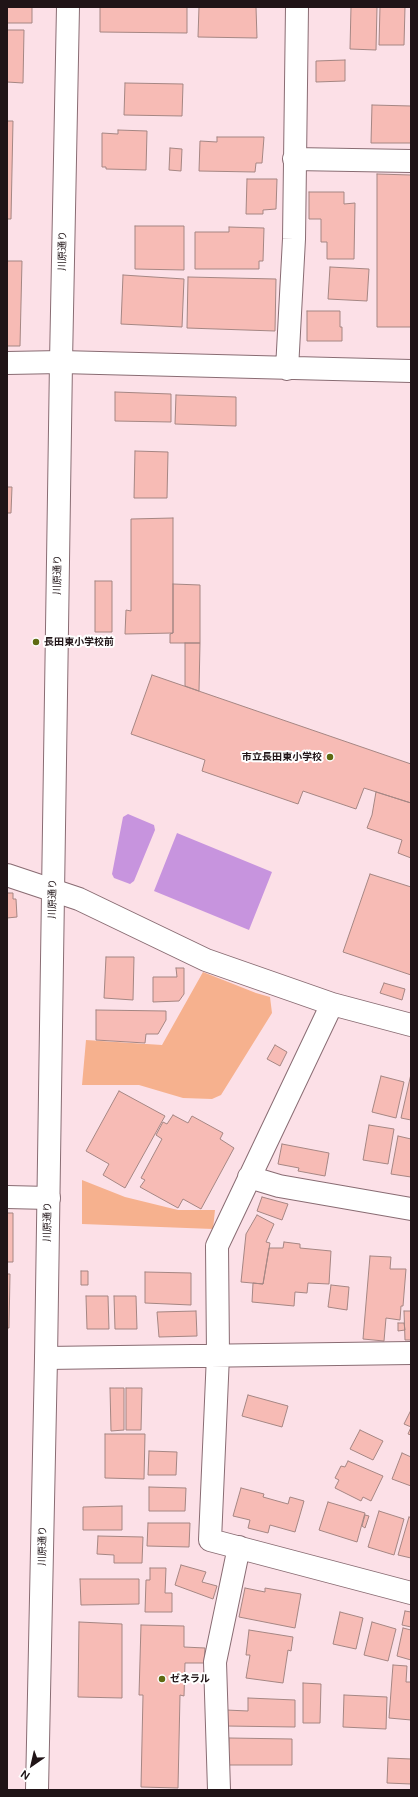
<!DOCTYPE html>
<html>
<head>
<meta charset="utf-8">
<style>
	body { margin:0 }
	#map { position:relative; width:418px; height:1797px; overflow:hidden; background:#fce0e7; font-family:"DM Sans",sans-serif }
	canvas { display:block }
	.frame { position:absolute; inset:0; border:8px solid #201417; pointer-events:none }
	.north { position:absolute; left:12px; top:1745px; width:40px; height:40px; -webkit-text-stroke:3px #fff; paint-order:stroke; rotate:214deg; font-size:11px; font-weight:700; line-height:16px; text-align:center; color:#201417 }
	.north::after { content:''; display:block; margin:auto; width:14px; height:18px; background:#201417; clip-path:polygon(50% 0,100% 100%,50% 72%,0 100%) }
</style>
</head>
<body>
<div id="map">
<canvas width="418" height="1797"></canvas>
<div class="frame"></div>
<div class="north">N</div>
</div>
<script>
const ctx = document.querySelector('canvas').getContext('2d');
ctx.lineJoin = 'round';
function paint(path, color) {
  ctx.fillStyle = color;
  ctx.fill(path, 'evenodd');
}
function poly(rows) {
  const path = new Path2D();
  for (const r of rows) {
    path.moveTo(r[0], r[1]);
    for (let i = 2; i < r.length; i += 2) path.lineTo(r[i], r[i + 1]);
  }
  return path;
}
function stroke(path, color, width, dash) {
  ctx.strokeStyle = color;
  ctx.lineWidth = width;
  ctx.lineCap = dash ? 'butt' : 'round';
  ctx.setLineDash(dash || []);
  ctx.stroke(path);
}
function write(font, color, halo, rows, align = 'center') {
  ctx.font = font + ' "DM Sans","Noto Sans JP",sans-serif';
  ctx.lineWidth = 4;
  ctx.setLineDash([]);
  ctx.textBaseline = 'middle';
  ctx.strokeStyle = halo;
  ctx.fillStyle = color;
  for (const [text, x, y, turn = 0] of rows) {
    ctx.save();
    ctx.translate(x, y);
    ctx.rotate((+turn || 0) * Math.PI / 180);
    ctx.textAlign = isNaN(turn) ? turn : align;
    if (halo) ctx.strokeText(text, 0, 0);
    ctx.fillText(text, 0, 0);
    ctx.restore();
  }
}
paint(poly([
	[203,972,256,993,270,997,272,1013,221,1095,212,1099,183,1098,139,1085,82,1085,86,1040,162,1045],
	[82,1180,125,1197,178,1210,215,1210,213,1229,82,1224]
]), '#f6b18e');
paint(poly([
	[128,814,154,825,155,830,134,881,130,884,114,878,112,874,123,817],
	[177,833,272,872,249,930,154,891]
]), '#c794de');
const building = poly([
	[7,7,32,7,32,23,7,23,7,7],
	[100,7,187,7,187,33,100,32,100,7],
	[199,7,256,7,257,38,198,37,199,7],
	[351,7,377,7,376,50,350,49,351,7],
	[380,7,405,7,404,45,379,45,380,7],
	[7,30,24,30,23,83,7,82,7,30],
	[345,60,345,81,316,82,316,61,345,60],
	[125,83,183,84,182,116,124,115,125,83],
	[372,105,411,106,411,143,371,143,372,105],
	[7,121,13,121,11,219,7,219,7,121],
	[118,130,147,131,146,170,106,169,106,167,102,167,102,133,118,134,118,130],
	[217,137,264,137,262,163,256,163,255,172,199,171,200,141,217,142,217,137],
	[170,148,182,149,181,171,169,170,170,148],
	[377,174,411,175,411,327,377,327,377,174],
	[247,179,277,179,276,209,263,210,263,214,246,214,247,179],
	[309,192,344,192,344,204,355,203,354,259,327,259,327,242,321,242,321,219,309,219,309,192],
	[135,226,184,226,184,270,135,269,135,226],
	[229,227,264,228,263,261,259,261,259,269,195,269,195,232,229,232,229,227],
	[7,261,22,261,20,346,7,346,7,261],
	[330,267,369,269,367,301,328,299,330,267],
	[123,275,184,279,182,327,121,324,123,275],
	[188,277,276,279,275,331,187,328,188,277],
	[307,311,340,311,340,327,342,327,342,341,307,341,307,311],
	[115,392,171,394,171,422,115,421,115,392],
	[176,395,236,397,236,426,175,424,176,395],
	[135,451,168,452,167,498,134,498,135,451],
	[7,487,12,487,11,513,7,513,7,487],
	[173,518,173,633,125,634,126,610,131,611,131,519,173,518],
	[95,581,112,581,112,632,95,632,95,581],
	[173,584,200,585,200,643,170,643,170,634,173,633,173,584],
	[185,643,200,643,199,691,185,686,185,643],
	[152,675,411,764,411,803,364,788,356,809,303,791,298,804,202,771,205,760,131,734,152,675],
	[376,792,411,803,411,858,398,853,402,840,367,828,372,815,376,792],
	[370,874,411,887,411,975,343,952,370,874],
	[7,893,13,893,13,899,16,899,17,917,7,918,7,893],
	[106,957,134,957,133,1000,104,998,106,957],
	[176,968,184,968,184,994,179,1001,153,1002,153,977,177,977,176,968],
	[384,983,405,989,402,1000,380,993,384,983],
	[96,1010,166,1011,166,1020,158,1034,146,1034,145,1043,96,1040,96,1010],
	[275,1045,287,1052,280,1066,267,1059,275,1045],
	[411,1074,411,1120,401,1118,411,1074],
	[381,1076,404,1082,396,1118,372,1112,381,1076],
	[119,1091,165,1116,125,1188,103,1175,109,1164,86,1151,119,1091],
	[173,1115,188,1123,192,1116,223,1133,220,1139,234,1148,201,1209,183,1199,178,1208,140,1187,145,1180,141,1178,162,1139,156,1135,163,1122,167,1124,173,1115],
	[369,1125,394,1129,388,1164,363,1160,369,1125],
	[398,1136,411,1139,411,1177,391,1174,398,1136],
	[282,1144,329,1153,325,1176,298,1171,299,1168,278,1164,282,1144],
	[262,1197,288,1204,282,1220,257,1211,262,1197],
	[7,1213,13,1213,13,1262,7,1262,7,1213],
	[257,1215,274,1224,266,1242,270,1243,263,1284,241,1282,246,1234,257,1215],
	[284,1242,300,1244,300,1248,331,1251,329,1284,308,1283,307,1293,295,1292,294,1306,252,1302,253,1283,263,1284,269,1248,283,1248,284,1242],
	[370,1256,391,1257,390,1269,406,1269,403,1306,401,1306,400,1320,386,1318,384,1341,363,1339,370,1256],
	[81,1271,88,1271,88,1285,81,1285,81,1271],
	[145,1272,191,1273,191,1305,145,1303,145,1272],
	[7,1274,10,1274,9,1328,7,1328,7,1274],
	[331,1285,349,1287,347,1310,328,1307,331,1285],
	[86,1296,108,1296,109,1329,87,1329,86,1296],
	[114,1296,136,1296,137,1329,115,1329,114,1296],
	[196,1311,197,1336,159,1337,157,1312,196,1311],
	[404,1311,411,1311,411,1340,405,1340,404,1311],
	[398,1323,404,1323,405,1330,398,1331,398,1323],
	[110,1388,124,1388,124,1430,111,1431,110,1388],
	[126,1388,142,1388,141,1430,126,1430,126,1388],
	[248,1395,288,1406,282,1427,242,1416,248,1395],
	[411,1410,411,1435,408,1434,411,1427,404,1424,411,1410],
	[360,1430,383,1441,373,1460,350,1449,360,1430],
	[105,1434,145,1434,144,1479,105,1478,105,1434],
	[149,1451,177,1452,176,1475,148,1475,149,1451],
	[402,1453,411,1457,411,1486,392,1479,402,1453],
	[348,1461,383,1476,371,1501,363,1497,361,1501,335,1488,339,1480,335,1478,341,1466,345,1467,348,1461],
	[149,1487,186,1488,185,1511,149,1511,149,1487],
	[241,1488,264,1494,263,1497,288,1504,290,1497,304,1501,295,1532,270,1525,268,1533,248,1528,250,1520,233,1516,241,1488],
	[328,1502,365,1513,357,1542,319,1530,328,1502],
	[122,1506,122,1530,83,1530,83,1507,122,1506],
	[379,1511,404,1519,394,1555,368,1547,379,1511],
	[365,1515,369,1516,365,1528,362,1526,365,1515],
	[409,1517,411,1518,411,1558,398,1555,409,1517],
	[148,1523,190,1523,189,1547,147,1546,148,1523],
	[98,1536,143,1537,142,1563,114,1563,114,1555,97,1554,98,1536],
	[181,1565,206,1572,202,1582,217,1586,213,1599,175,1585,181,1565],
	[150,1568,166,1568,165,1593,172,1593,172,1612,145,1612,146,1580,150,1580,150,1568],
	[80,1579,139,1579,139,1604,81,1605,80,1579],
	[245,1588,265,1592,265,1588,301,1594,295,1628,239,1617,245,1588],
	[405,1611,411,1612,411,1627,402,1625,405,1611],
	[340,1612,363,1618,356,1649,333,1644,340,1612],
	[79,1622,122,1624,122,1698,78,1697,79,1622],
	[372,1622,396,1629,388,1661,364,1655,372,1622],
	[141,1625,184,1626,184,1647,205,1648,204,1663,185,1663,184,1696,180,1695,178,1788,141,1787,143,1695,139,1695,141,1625],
	[403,1628,411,1630,411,1660,397,1656,403,1628],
	[249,1630,293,1637,291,1651,288,1650,283,1683,246,1678,250,1655,246,1655,249,1630],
	[393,1665,407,1666,406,1682,411,1682,411,1727,411,1720,389,1718,393,1665],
	[303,1683,321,1684,320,1723,303,1723,303,1683],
	[344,1695,387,1697,386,1729,343,1727,344,1695],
	[248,1698,295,1700,295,1727,226,1726,226,1710,248,1711,248,1698],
	[229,1738,292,1739,292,1765,228,1765,229,1738],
	[388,1758,411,1759,411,1784,387,1783,388,1758]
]);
paint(building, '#f7bbb5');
stroke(building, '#a58683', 1);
const street = poly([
	[294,159,411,161],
	[7,363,61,362,411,371],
	[287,369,294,239,297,7],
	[7,875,79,899,206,960,332,1004,411,1025],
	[332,1004,217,1246,218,1355,210,1540,411,1593],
	[249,1177,279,1186,411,1209],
	[7,1197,49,1198],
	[46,1358,411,1353],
	[219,1790,215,1662,239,1547]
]);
const secondary = poly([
	[37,1790,46,1358,61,362,68,7]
]);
stroke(street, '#896c73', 24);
stroke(secondary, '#896c73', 24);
stroke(street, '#fff', 22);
stroke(secondary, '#fff', 22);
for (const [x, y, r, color] of [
	[36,642,4,"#5e6a12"],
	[330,757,4,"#5e6a12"],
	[162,1679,4,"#5e6a12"]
]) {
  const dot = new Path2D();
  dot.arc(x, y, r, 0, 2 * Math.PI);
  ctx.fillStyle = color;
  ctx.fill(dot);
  stroke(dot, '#fff', 1.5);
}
write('10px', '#201417', '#fff', [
	["川原通り",63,251,-89],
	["川原通り",58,575,-89],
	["川原通り",53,899,-89],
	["川原通り",48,1222,-89],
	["川原通り",43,1546,-89]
]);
write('bold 10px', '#201417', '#fff', [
	["長田東小学校前",44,642],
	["市立長田東小学校",322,757,"right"],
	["ゼネラル",170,1679]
], 'left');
</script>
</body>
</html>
